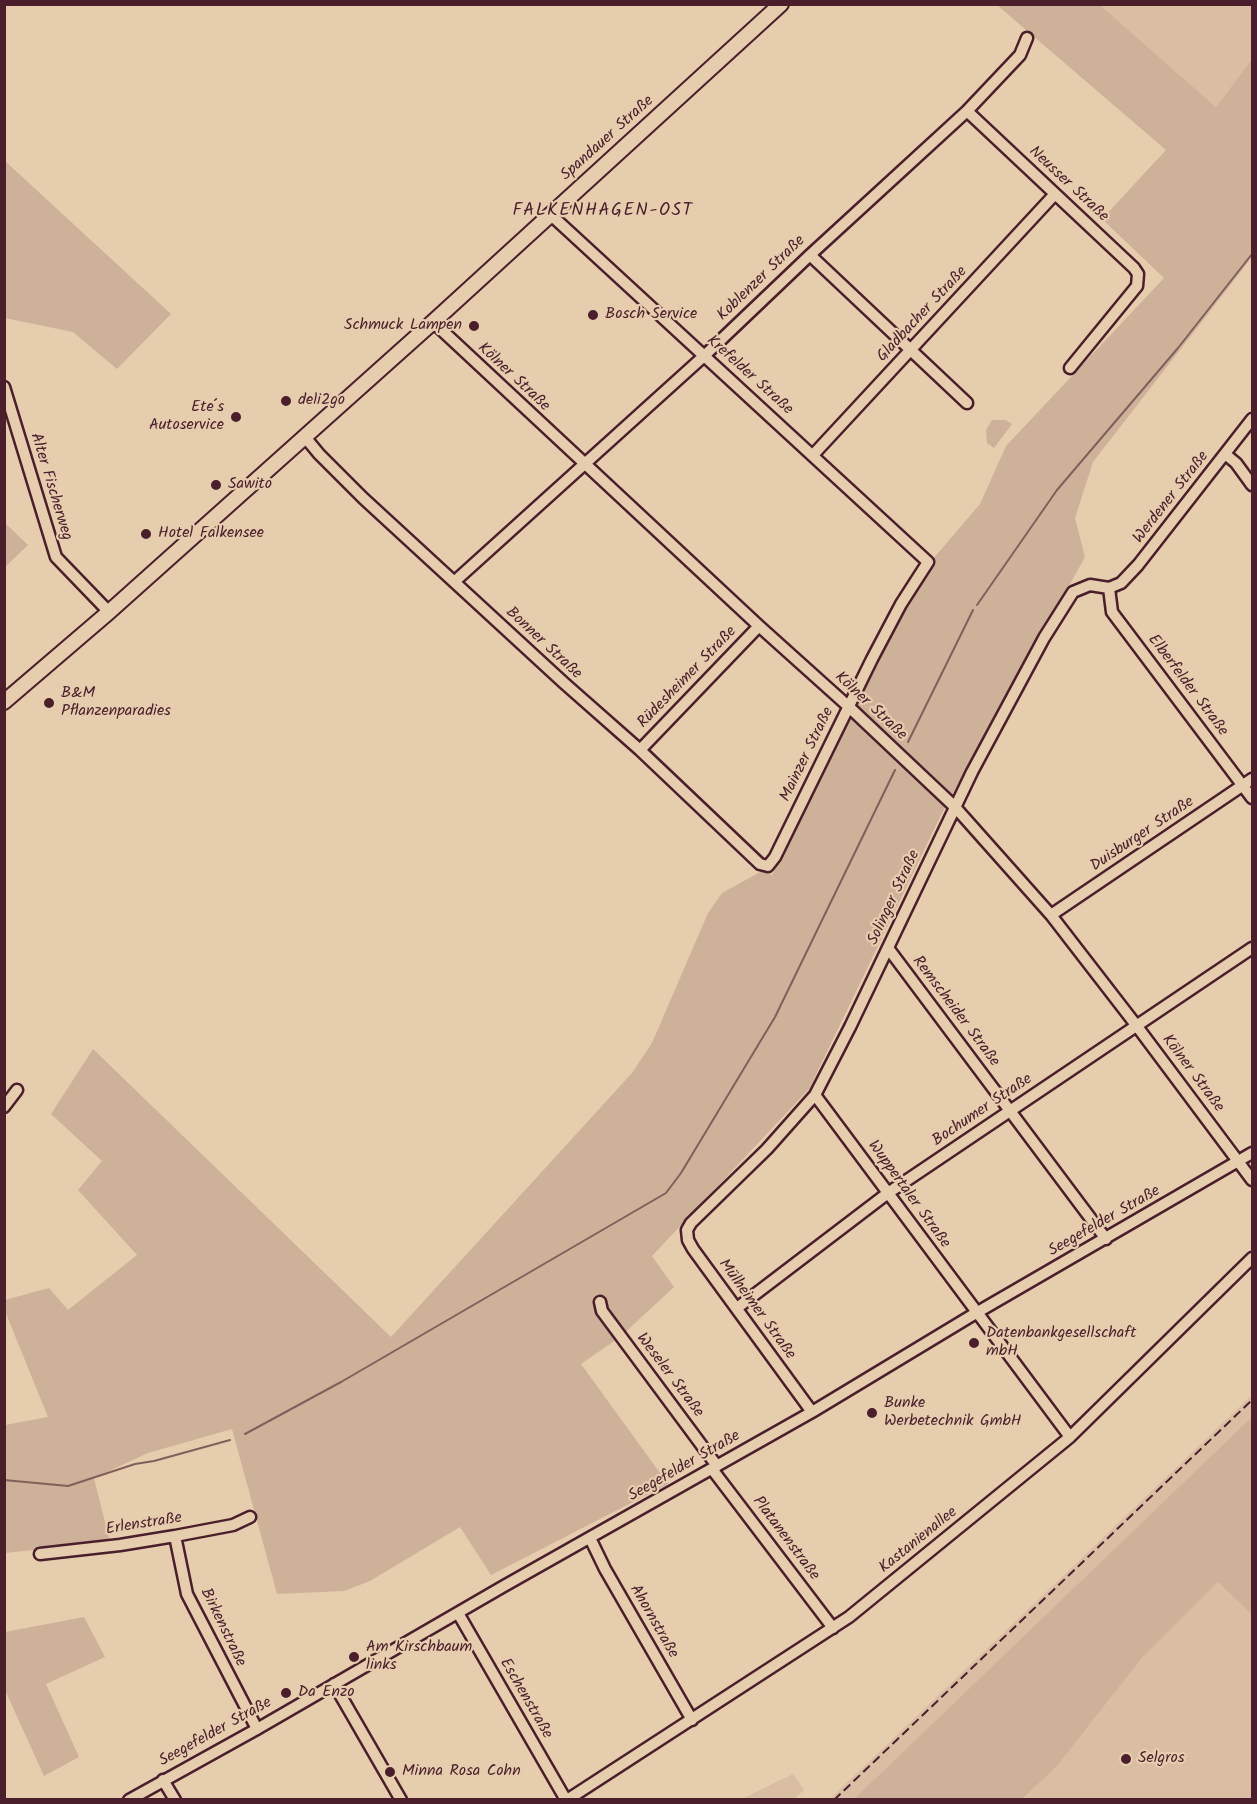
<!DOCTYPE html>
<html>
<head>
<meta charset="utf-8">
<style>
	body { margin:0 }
	#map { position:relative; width:1257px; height:1804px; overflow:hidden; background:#e6cdae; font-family:Kalam,sans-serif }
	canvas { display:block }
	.frame { position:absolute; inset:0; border:6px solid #4a1f2b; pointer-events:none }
</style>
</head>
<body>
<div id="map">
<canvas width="1257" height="1804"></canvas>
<div class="frame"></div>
</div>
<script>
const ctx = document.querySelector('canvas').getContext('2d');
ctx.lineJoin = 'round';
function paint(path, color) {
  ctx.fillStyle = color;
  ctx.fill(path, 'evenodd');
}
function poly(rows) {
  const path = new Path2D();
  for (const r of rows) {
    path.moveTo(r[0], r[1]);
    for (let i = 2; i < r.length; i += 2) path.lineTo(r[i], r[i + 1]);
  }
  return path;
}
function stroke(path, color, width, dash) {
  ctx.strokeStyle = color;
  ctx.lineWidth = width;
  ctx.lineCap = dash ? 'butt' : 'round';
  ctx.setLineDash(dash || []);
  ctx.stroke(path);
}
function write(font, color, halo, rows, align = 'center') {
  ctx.font = font + ' Kalam,sans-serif';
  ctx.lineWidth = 4.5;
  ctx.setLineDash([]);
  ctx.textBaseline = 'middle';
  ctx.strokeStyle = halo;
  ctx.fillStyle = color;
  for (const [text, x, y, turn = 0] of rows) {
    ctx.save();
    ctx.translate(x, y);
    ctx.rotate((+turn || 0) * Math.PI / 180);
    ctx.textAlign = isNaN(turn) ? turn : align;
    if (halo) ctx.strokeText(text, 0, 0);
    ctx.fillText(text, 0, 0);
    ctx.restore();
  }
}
paint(poly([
	[1100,5,1252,5,1252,59,1216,107],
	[1252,1395,1252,1418,854,1799,829,1800],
	[1218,1582,1252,1615,1252,1799,1023,1800,1057,1766,1142,1658],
	[793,1774,804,1790,794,1799,742,1799]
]), '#d9bea3');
paint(poly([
	[997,5,1100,5,1216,107,1252,59,1252,257,1093,462,1075,518,1085,557,941,815,809,1089,652,1256,674,1287,620,1337,581,1364,668,1484,491,1575,460,1527,370,1581,344,1591,277,1594,232,1429,148,1453,94,1478,110,1542,5,1553,5,1425,48,1417,5,1311,5,1300,49,1288,68,1310,137,1255,78,1190,102,1161,51,1114,93,1049,391,1337,632,1073,652,1043,708,913,722,893,762,871,772,875,927,566,980,504,1006,446,1164,278,1102,219,1166,150],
	[5,161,171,314,117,369,73,332,5,318],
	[992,420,1005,420,1012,424,994,448,987,443,986,430],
	[5,523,28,545,5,567],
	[1252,1417,1252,1615,1218,1582,1142,1658,1057,1766,1023,1799,854,1799],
	[84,1617,105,1657,46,1684,79,1757,44,1776,5,1690,5,1632]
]), '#cdb199');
stroke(poly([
	[977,605,1057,490,1178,348,1252,254],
	[908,742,973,610],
	[245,1434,341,1382,666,1193,681,1173,775,1017,895,770],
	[4,1480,68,1486,135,1464,154,1461,230,1440]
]), '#825f5a', 2);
const minor = poly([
	[967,111,1134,268,1138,274,1137,286,1070,368],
	[810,255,967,403],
	[433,322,759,626,848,706,955,807,1051,915,1136,1025,1252,1180],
	[4,387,56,557,109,612],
	[305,437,319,454,363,498,564,683,640,750,760,864,768,866,775,857,872,659,901,604,928,562,550,214],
	[1225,454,1236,463,1252,485],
	[813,455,1055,194],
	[454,582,704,356,810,255,967,111,1020,55,1027,38],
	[1109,588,1112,612,1252,798],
	[1109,588,1121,583,1138,565,1252,419],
	[640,750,759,626],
	[1051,915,1252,779],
	[888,948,1106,1239],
	[815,1095,1070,1437],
	[4,1107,17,1090],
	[600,1302,602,1311,717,1466],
	[737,1308,888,1193,1252,948],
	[812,1412,693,1249,688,1240,687,1230,691,1223,767,1149,815,1095,850,1027,972,772,1044,638,1073,592,1090,585,1109,588],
	[712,1469,833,1628],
	[175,1536,187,1594,257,1729],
	[590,1538,605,1569,692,1720],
	[40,1554,120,1545,175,1536,233,1525,250,1517],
	[458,1613,566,1800],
	[334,1684,401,1800],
	[163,1780,175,1800],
	[129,1800,257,1729,504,1586,812,1412,976,1313,1252,1153],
	[567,1800,849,1617,1070,1437,1252,1258]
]);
const major = poly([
	[4,702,109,612,433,322,781,4]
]);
stroke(minor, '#4a1f2b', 15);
stroke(major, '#4a1f2b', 18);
stroke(minor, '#e6cdae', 10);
stroke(major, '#e6cdae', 14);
stroke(poly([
	[834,1800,1252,1400]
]), '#4a1f2b', 2, [9, 4.5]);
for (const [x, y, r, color] of [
	[593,315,6,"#4a1f2b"],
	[474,326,6,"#4a1f2b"],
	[286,401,6,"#4a1f2b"],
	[236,417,6,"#4a1f2b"],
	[216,485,6,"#4a1f2b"],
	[146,534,6,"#4a1f2b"],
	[49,703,6,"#4a1f2b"],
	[974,1343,6,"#4a1f2b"],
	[872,1413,6,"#4a1f2b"],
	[354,1657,6,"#4a1f2b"],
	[286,1693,6,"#4a1f2b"],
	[1126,1759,6,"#4a1f2b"],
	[390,1772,6,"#4a1f2b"]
]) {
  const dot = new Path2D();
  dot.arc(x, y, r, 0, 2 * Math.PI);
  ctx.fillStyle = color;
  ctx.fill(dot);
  stroke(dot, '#e6cdae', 2);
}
write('16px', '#4a1f2b', '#e6cdae', [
	["Spandauer Straße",608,139,-42],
	["Neusser Straße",1068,185,43],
	["Koblenzer Straße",762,279,-44],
	["Gladbacher Straße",923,315,-47],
	["Krefelder Straße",749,376,42],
	["Kölner Straße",513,378,43],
	["Alter Fischerweg",50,487,73],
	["Werdener Straße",1172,498,-52],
	["Bonner Straße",543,644,43],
	["Rüdesheimer Straße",688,678,-46],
	["Elberfelder Straße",1187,686,53],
	["Kölner Straße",870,707,43],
	["Mainzer Straße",808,755,-64],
	["Duisburger Straße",1143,835,-34],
	["Solinger Straße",895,898,-65],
	["Remscheider Straße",955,1012,53],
	["Kölner Straße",1192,1074,53],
	["Bochumer Straße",983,1111,-34],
	["Wuppertaler Straße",908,1195,54],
	["Seegefelder Straße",1105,1222,-30],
	["Mülheimer Straße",756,1310,54],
	["Weseler Straße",669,1376,53],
	["Seegefelder Straße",685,1467,-30],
	["Erlenstraße",144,1525,-9],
	["Platanenstraße",785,1539,53],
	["Kastanienallee",919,1541,-39],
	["Ahornstraße",653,1622,60],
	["Birkenstraße",222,1628,64],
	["Eschenstraße",525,1699,60],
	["Seegefelder Straße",216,1733,-29]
]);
write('16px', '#4a1f2b', '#e6cdae', [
	["Bosch Service",605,315],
	["Schmuck Lampen",462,326,"right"],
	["deli2go",298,401],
	["Ete´s",224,408,"right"],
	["Autoservice",224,426,"right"],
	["Sawito",228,485],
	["Hotel Falkensee",158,534],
	["B&M",61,694],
	["Pflanzenparadies",61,712],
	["Datenbankgesellschaft",986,1334],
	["mbH",986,1352],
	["Bunke",884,1404],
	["Werbetechnik GmbH",884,1422],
	["Am Kirschbaum",366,1648],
	["links",366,1666],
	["Da Enzo",298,1693],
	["Selgros",1138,1759],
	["Minna Rosa Cohn",402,1772]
], 'left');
ctx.letterSpacing = '1.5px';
write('18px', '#4a1f2b', '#e6cdae', [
	["FALKENHAGEN-OST",603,212]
]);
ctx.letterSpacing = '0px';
</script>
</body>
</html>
